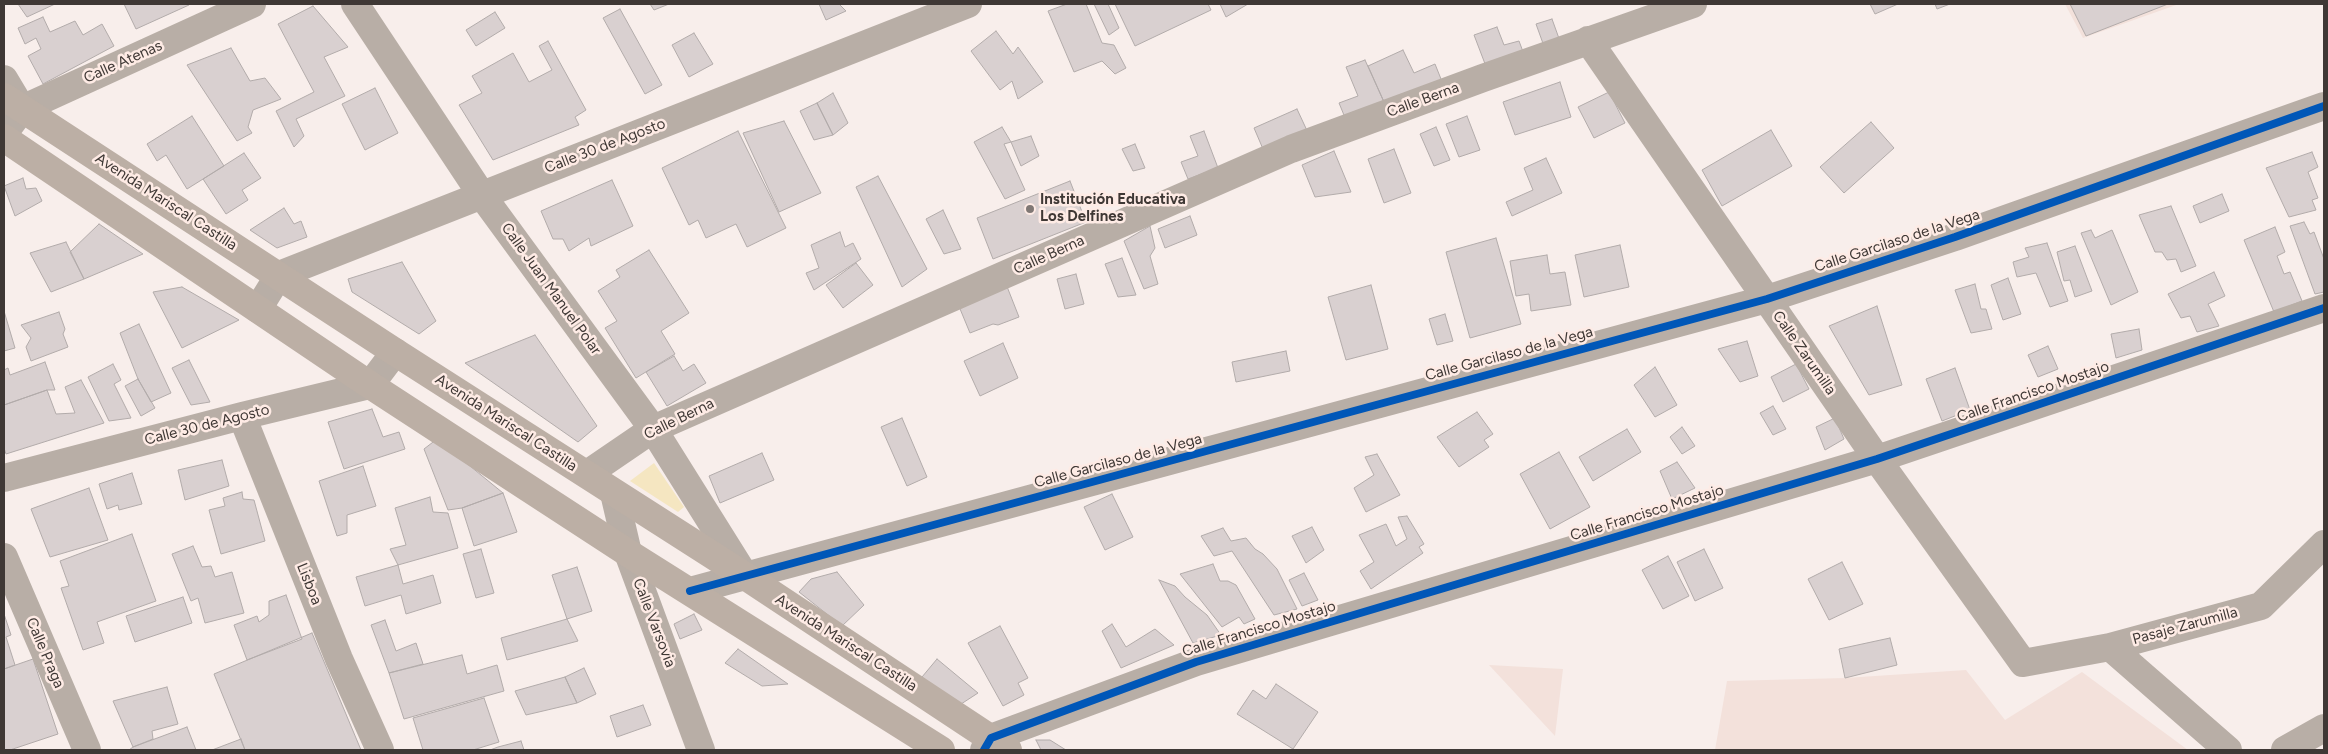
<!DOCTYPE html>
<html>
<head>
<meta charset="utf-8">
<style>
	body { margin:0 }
	#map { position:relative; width:2328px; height:754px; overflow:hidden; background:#f8eeeb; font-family:Figtree,sans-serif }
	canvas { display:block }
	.frame { position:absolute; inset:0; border:5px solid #3f3835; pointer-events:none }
</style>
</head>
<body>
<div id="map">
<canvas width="2328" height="754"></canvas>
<div class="frame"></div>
</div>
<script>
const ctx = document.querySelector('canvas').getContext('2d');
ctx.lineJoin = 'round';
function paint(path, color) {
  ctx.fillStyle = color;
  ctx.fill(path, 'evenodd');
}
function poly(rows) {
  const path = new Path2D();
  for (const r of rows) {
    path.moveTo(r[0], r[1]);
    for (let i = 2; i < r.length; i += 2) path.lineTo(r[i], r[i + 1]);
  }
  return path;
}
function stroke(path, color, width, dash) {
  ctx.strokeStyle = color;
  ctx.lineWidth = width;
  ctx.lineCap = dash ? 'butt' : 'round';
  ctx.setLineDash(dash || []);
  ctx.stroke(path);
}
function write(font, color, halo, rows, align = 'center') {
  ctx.font = font + ' Figtree,sans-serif';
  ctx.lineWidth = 5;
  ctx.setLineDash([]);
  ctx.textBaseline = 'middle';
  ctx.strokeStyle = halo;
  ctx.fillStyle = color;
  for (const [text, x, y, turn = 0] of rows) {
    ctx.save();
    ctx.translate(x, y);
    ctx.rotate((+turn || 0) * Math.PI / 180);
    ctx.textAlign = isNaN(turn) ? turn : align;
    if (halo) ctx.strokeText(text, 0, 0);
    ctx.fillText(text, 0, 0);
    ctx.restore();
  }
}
paint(poly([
	[2065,4,2179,4,2083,38],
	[1489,665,1563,669,1555,736],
	[1966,670,2005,720,2082,672,2188,750,1715,750,1727,681,1845,678]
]), '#f3e1db');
paint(poly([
	[654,463,684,507,678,512,630,481]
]), '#f5e6c1');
const building = poly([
	[18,4,55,4,27,17,18,4],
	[124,4,188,4,189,5,136,29,124,4],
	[650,4,669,4,654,10,650,4],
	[819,4,839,4,846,11,826,20,819,4],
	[1067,4,1086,4,1102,43,1114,45,1126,68,1115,74,1102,61,1074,72,1048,11,1067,4],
	[1094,4,1108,4,1119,28,1109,35,1094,4],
	[1115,4,1208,4,1211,10,1135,46,1115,4],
	[1220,4,1248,4,1226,17,1220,4],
	[1870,4,1898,4,1875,14,1870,4],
	[1935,4,1950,4,1937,9,1935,4],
	[2070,4,2168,4,2086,36,2070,4],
	[313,6,348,47,324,57,345,96,296,119,304,136,294,147,276,111,314,92,278,24,313,6],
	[620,9,662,85,645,94,603,18,620,9],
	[495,12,505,28,476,46,466,30,495,12],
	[43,17,50,32,75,21,83,35,102,24,114,46,43,84,28,56,41,49,36,38,25,44,18,28,43,17],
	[1552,19,1561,44,1545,49,1536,24,1552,19],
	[1497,27,1504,45,1519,41,1525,57,1487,69,1474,35,1497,27],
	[996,31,1013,54,1018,47,1043,82,1018,99,1012,81,1000,90,971,51,996,31],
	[694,33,713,64,689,77,672,45,694,33],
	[548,41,586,110,575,117,579,125,493,160,459,105,482,93,472,76,513,53,529,82,552,70,539,46,548,41],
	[231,48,250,81,265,78,281,99,253,110,248,127,252,133,237,141,187,65,231,48],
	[1403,50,1414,73,1435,64,1443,84,1384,102,1368,66,1403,50],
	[1365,60,1384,102,1346,120,1339,103,1358,96,1346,67,1365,60],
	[1560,82,1571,117,1515,135,1503,102,1560,82],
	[375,88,398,133,365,150,342,104,375,88],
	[1609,92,1625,123,1594,138,1578,107,1609,92],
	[833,93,848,123,833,135,817,103,833,93],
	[817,103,833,135,814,140,800,111,817,103],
	[1297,109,1310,137,1266,156,1254,128,1297,109],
	[192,116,224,166,187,189,166,155,157,161,147,144,192,116],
	[1467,116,1480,150,1459,157,1446,124,1467,116],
	[784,121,821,193,779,212,743,133,784,121],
	[1871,122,1894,148,1844,193,1820,167,1871,122],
	[1002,127,1011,142,1004,144,1025,190,1005,199,974,142,1002,127],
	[1436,127,1450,160,1434,166,1420,134,1436,127],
	[1771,130,1792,166,1722,206,1702,170,1771,130],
	[738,131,786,228,747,247,736,224,706,238,698,220,689,225,662,168,738,131],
	[1204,131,1218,168,1188,179,1181,162,1198,156,1190,136,1204,131],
	[1031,136,1039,156,1021,166,1011,142,1031,136],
	[1135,144,1145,168,1133,171,1122,149,1135,144],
	[1394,149,1411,193,1384,203,1368,159,1394,149],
	[1334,151,1351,192,1315,197,1302,165,1334,151],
	[2312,152,2318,167,2308,172,2318,198,2312,200,2316,210,2289,217,2266,168,2312,152],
	[244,153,261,178,242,190,248,200,226,214,203,179,244,153],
	[1546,158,1562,193,1512,216,1506,202,1533,190,1524,168,1546,158],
	[878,176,927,269,902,287,856,187,878,176],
	[23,178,26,189,36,188,42,201,15,216,4,186,23,178],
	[612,180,633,226,591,246,589,238,569,251,563,239,553,239,541,211,612,180],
	[1070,181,1086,222,993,259,977,218,1070,181],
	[2222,194,2229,211,2200,223,2193,206,2222,194],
	[2171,206,2196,266,2181,272,2176,259,2167,260,2162,252,2155,252,2139,215,2171,206],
	[284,208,294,224,301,221,307,237,277,248,250,230,284,208],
	[943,210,961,249,944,254,926,219,943,210],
	[1190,216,1197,235,1165,248,1158,229,1190,216],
	[2304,222,2310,234,2314,232,2324,259,2324,292,2315,294,2290,226,2304,222],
	[99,224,143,254,84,279,70,252,99,224],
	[1150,226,1155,248,1150,256,1158,284,1144,289,1124,241,1150,226],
	[2275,227,2285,252,2277,256,2284,274,2290,272,2302,301,2274,312,2244,240,2275,227],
	[2091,230,2095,238,2112,230,2138,292,2111,305,2081,233,2091,230],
	[840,232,845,247,853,243,861,259,814,290,806,273,819,268,811,245,840,232],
	[1496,238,1521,324,1470,338,1446,252,1496,238],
	[66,242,84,279,51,292,30,253,66,242],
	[2047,243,2068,301,2050,307,2036,273,2017,277,2013,262,2029,257,2025,248,2047,243],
	[1620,245,1629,287,1584,297,1575,255,1620,245],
	[2075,246,2092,291,2075,297,2070,280,2064,281,2057,252,2075,246],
	[649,250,689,313,661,331,675,354,636,378,605,328,617,321,598,291,620,277,616,270,649,250],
	[1547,255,1550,274,1565,272,1571,305,1531,311,1529,294,1516,296,1510,261,1547,255],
	[1122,258,1136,295,1118,297,1105,264,1122,258],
	[402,262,436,321,419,334,352,292,348,279,402,262],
	[856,263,873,285,843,308,826,285,856,263],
	[2214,272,2225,296,2208,304,2219,326,2197,332,2190,316,2181,318,2168,294,2214,272],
	[1076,274,1084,304,1065,309,1057,279,1076,274],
	[2008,278,2021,314,2003,320,1991,285,2008,278],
	[1006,284,1019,317,998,325,993,324,970,333,958,304,1006,284],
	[1975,284,1981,309,1986,309,1992,329,1971,333,1955,290,1975,284],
	[1371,285,1388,349,1346,360,1328,297,1371,285],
	[182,287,239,320,182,348,153,292,182,287],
	[1877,306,1902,385,1869,395,1829,326,1877,306],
	[4,311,15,348,4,351,4,311],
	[59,312,65,329,63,334,68,347,31,361,26,347,31,338,21,325,59,312],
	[1445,314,1453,341,1437,345,1429,319,1445,314],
	[139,324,171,393,151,402,138,379,120,333,139,324],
	[2139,329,2142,350,2116,358,2111,334,2139,329],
	[535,335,597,426,578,442,465,363,535,335],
	[1747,341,1758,376,1740,382,1718,349,1747,341],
	[1003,343,1018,378,980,396,964,361,1003,343],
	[2048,346,2058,369,2038,377,2028,355,2048,346],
	[1286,351,1290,371,1236,382,1232,362,1286,351],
	[674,356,683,371,694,364,706,383,667,406,646,372,674,356],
	[189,360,210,402,191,405,172,368,189,360],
	[45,362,55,390,47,390,4,405,4,370,8,368,10,375,45,362],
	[113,364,121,380,114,384,131,418,109,421,88,377,113,364],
	[1796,364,1809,389,1783,402,1771,377,1796,364],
	[1655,367,1677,405,1655,417,1634,385,1655,367],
	[1955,368,1970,410,1942,421,1926,379,1955,368],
	[138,379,155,408,141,416,125,386,138,379],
	[81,380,104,423,6,454,4,448,4,405,47,390,56,414,75,413,65,387,81,380],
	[1773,406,1786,429,1773,435,1760,413,1773,406],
	[372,409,383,437,399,432,405,449,344,469,328,422,372,409],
	[1477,412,1493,434,1484,440,1489,447,1459,467,1437,437,1477,412],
	[902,418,927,477,907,486,881,427,902,418],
	[1835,418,1844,439,1825,450,1816,427,1835,418],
	[1682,427,1695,446,1682,454,1670,437,1682,427],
	[1627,429,1641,452,1593,481,1579,457,1627,429],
	[437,439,503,493,462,508,448,510,424,449,437,439],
	[1559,452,1590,507,1550,529,1520,474,1559,452],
	[762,453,774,480,720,503,709,476,762,453],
	[1377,454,1400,495,1366,512,1354,488,1374,475,1365,457,1377,454],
	[222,460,229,486,185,500,178,470,222,460],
	[1677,462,1695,488,1672,499,1660,471,1677,462],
	[363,466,376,506,347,515,347,533,337,536,319,481,363,466],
	[132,473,142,504,119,510,118,505,107,509,99,484,132,473],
	[89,488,108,540,50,557,31,509,89,488],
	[242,492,243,499,254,500,265,541,221,554,209,510,225,506,223,498,242,492],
	[503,493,517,532,474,546,462,508,503,493],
	[1112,494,1133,537,1105,550,1084,507,1112,494],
	[430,497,433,512,448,513,458,548,398,565,390,549,406,545,395,508,430,497],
	[1407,516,1424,544,1419,547,1423,553,1371,589,1360,571,1374,562,1359,535,1386,524,1396,546,1407,539,1398,517,1407,516],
	[1312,527,1324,550,1306,563,1292,536,1312,527],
	[1223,528,1231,541,1246,538,1255,549,1263,554,1277,569,1297,609,1274,615,1232,551,1214,556,1201,536,1223,528],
	[132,534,156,601,97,622,104,643,83,650,61,588,69,586,60,561,132,534],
	[193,546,202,567,211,566,215,577,232,572,244,613,205,623,198,598,191,601,172,554,193,546],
	[481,549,494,593,476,598,463,554,481,549],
	[1704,549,1723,588,1695,601,1677,562,1704,549],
	[1668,556,1689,596,1663,609,1642,570,1668,556],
	[1842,562,1863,604,1829,620,1808,579,1842,562],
	[1213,564,1220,581,1228,581,1236,585,1255,619,1244,624,1239,617,1222,627,1180,574,1213,564],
	[398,565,403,584,433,575,441,603,406,614,401,595,365,606,356,577,398,565],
	[577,567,592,611,567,619,552,575,577,567],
	[837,572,864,605,842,626,799,592,811,579,837,572],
	[1304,573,1318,600,1302,606,1289,580,1304,573],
	[1159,580,1175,586,1185,597,1207,615,1221,635,1193,643,1159,580],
	[286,595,302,639,247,660,234,625,257,616,259,622,269,615,269,601,286,595],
	[183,597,192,623,135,642,126,616,183,597],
	[694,614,702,630,680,639,674,624,694,614],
	[5,617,11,635,6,637,15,665,4,669,4,618,5,617],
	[567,619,578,641,507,660,501,638,567,619],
	[385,620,396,651,416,643,423,664,389,673,371,625,385,620],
	[1112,624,1126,647,1155,629,1174,645,1121,668,1102,631,1112,624],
	[1000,626,1028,678,1018,683,1024,695,1003,706,968,643,1000,626],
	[312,633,361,750,245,750,214,674,312,633],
	[1890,638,1897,665,1845,678,1839,649,1890,638],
	[738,649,788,684,762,686,725,663,738,649],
	[462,655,467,674,497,665,504,691,404,719,389,673,462,655],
	[33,659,58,734,10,750,4,750,4,669,33,659],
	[937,659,978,693,958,706,922,677,937,659],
	[584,668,596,694,577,703,565,677,584,668],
	[565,677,577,703,526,715,515,691,565,677],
	[1276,684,1318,712,1293,749,1237,714,1253,690,1266,699,1276,684],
	[167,687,178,724,152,731,153,739,133,747,113,701,167,687],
	[484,698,499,742,473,750,423,750,413,718,484,698],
	[643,705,651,725,617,737,610,716,643,705],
	[187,727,196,750,129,750,133,747,187,727],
	[241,739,245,750,212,750,241,739],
	[1036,740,1050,740,1066,750,1041,750,1036,740],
	[521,741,524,750,490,750,498,747,521,741]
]);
paint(building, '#d9d0d0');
stroke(building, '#b2abaa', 1);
stroke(poly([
	[355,4,481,194,653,429,745,576],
	[1588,40,1877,459,2023,663,2110,647,2261,606,2324,544],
	[4,79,22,109],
	[4,133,22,109,252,4],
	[258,309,279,275,968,4],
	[242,416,339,659,380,750],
	[587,474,653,429,1291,149,1483,78,1693,4],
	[4,478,242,416,370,385,395,352],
	[614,493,628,553,701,750],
	[4,557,87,750],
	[690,591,1767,299,1955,237,2324,106],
	[2110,647,2228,750],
	[984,750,991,738,1196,662,1877,459,2324,308],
	[2285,750,2324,728]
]), '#b8aea6', 28);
stroke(poly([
	[4,97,395,352,745,576,1008,750],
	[4,138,370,385,628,553,941,750]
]), '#bcafa5', 28);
stroke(poly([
	[690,591,1767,299,1955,237,2324,106],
	[984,750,991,738,1196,662,1877,459,2324,308]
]), '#0057b8', 8);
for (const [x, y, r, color] of [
	[1030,209,5,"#807875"]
]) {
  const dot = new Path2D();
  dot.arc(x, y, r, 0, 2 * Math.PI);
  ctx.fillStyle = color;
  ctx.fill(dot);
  stroke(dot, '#feebe5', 2);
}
write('15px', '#3f3835', '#feebe5', [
	["Calle Atenas",123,62,-24],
	["Calle Berna",1423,100,-20],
	["Calle 30 de Agosto",605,146,-21],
	["Avenida Mariscal Castilla",166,202,33],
	["Calle Garcilaso de la Vega",1897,241,-18],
	["Calle Berna",1049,255,-24],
	["Calle Juan Manuel Polar",551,289,54],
	["Calle Zarumilla",1804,353,55],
	["Calle Garcilaso de la Vega",1509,354,-15],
	["Calle Francisco Mostajo",2033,392,-19],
	["Calle Berna",679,419,-26],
	["Avenida Mariscal Castilla",506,423,33],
	["Calle 30 de Agosto",207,425,-14],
	["Calle Garcilaso de la Vega",1118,461,-15],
	["Calle Francisco Mostajo",1647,513,-17],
	["Lisboa",309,584,68],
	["Calle Varsovia",654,623,69],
	["Pasaje Zarumilla",2185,626,-15],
	["Calle Francisco Mostajo",1259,629,-17],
	["Avenida Mariscal Castilla",846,643,33],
	["Calle Praga",45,653,67]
]);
write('bold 15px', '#3f3835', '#feebe5', [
	["Institución Educativa",1040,200],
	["Los Delfines",1040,217]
], 'left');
</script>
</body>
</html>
